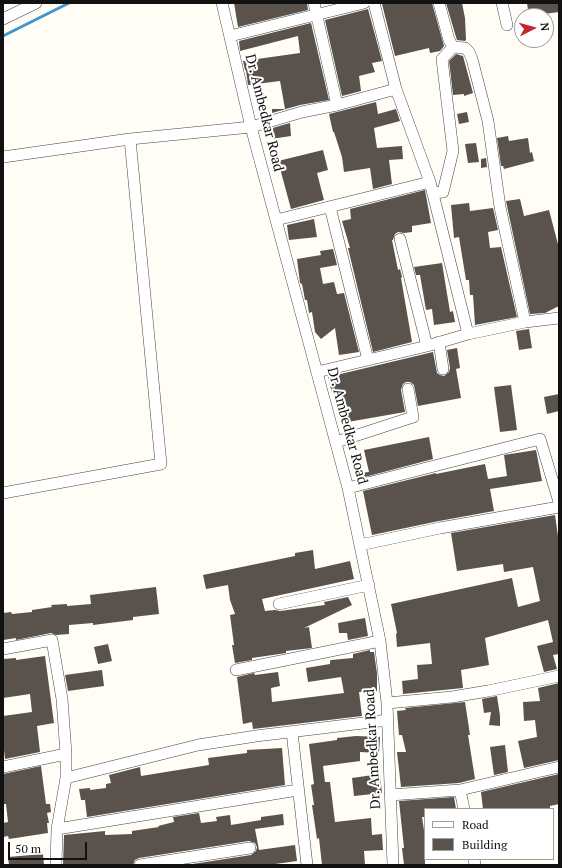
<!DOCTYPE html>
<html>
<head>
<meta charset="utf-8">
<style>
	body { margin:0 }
	#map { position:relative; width:562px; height:868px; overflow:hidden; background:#fffdf5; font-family:"PT Serif",serif }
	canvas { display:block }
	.frame { position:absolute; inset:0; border:4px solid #111; pointer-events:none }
	.legend { position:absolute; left:424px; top:808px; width:130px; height:52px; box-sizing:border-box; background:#fff; border:1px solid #a0a0a0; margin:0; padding:5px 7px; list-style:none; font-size:12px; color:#111 }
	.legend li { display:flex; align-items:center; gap:8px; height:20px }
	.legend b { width:20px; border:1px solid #a0a0a0 }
	.north { position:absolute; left:514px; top:8px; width:40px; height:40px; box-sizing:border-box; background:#fff; border:1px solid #a0a0a0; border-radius:50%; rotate:84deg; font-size:11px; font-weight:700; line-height:16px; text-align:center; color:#111 }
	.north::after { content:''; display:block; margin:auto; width:14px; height:18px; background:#c4262e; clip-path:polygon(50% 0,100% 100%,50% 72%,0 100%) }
	.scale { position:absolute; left:8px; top:842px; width:79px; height:18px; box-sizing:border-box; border:2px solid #111; border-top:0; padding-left:5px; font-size:12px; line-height:14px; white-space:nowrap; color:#111; -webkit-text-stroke:3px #fff; paint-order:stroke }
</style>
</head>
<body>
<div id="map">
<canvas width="562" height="868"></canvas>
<div class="frame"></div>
<ul class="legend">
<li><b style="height:5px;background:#fff"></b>Road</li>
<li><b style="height:11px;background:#5a524d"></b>Building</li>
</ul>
<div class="north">N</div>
<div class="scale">50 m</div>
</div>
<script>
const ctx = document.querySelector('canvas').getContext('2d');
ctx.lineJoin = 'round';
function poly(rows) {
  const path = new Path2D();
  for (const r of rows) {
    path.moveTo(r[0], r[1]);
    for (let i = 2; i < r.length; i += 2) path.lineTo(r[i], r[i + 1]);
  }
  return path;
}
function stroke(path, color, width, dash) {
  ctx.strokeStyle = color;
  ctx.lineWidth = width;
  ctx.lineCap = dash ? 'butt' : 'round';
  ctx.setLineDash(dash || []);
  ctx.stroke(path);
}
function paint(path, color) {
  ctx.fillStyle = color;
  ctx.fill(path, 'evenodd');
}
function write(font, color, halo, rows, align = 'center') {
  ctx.font = font + ' "PT Serif",serif';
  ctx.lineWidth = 4;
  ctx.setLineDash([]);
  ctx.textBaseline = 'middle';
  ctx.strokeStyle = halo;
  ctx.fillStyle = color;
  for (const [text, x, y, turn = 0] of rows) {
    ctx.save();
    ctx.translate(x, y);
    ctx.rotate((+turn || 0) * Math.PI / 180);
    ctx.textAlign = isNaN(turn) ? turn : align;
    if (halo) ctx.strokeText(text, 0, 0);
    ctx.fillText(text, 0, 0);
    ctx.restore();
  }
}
stroke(poly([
	[3,36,69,3]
]), '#3f96cf', 3);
paint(poly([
	[234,3,307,3,308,10,238,27],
	[390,3,432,3,444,46,440,51,430,53,429,48,395,56,382,4],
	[446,3,462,3,465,18,466,40,465,41,457,40,456,37],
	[527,3,559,3,559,12,529,16],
	[368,9,382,61,372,63,375,72,359,76,361,91,342,96,325,20],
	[311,23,329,100,300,105,272,113,272,109,285,109,280,81,248,85,246,70,245,70,243,61,300,53,298,36,240,51,239,41],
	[456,54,463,56,473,93,464,96,464,94,453,95,449,61],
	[376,102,378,114,396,109,400,121,374,128,377,148,402,146,403,159,389,160,392,184,373,189,370,168,344,172,342,157,334,132,333,132,329,114],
	[467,112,469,122,459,124,457,114],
	[290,123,291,136,271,139,269,129],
	[508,136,509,141,528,138,530,153,532,152,534,161,504,169,503,166,501,166,497,138],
	[476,143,479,162,468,163,465,144],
	[323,150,328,170,317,173,324,200,291,209,278,161],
	[486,158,487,167,481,168,481,159],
	[425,190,431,223,412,226,412,232,404,233,398,232,395,234,393,240,392,240,398,270,400,269,402,277,401,278,412,342,373,352,348,248,350,248,342,221,351,219,350,209],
	[520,199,524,216,549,210,559,248,559,306,545,313,530,314,507,206,506,201],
	[469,203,470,211,493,208,498,230,488,232,490,248,501,247,517,317,475,325,473,295,470,295,469,280,466,280,459,237,454,238,451,205],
	[314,219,317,237,289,240,287,225],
	[333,249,337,265,320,268,323,284,334,282,337,294,344,293,359,352,339,355,335,328,321,339,315,332,312,312,309,313,307,300,305,300,302,284,300,283,297,259,321,255,320,251],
	[442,263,450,312,453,311,455,322,434,325,432,309,426,310,420,275,416,275,414,267],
	[529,329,532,348,519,350,516,331],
	[457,348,460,368,456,369,461,398,418,406,414,385,410,382,406,382,403,384,401,390,405,412,342,423,337,391,332,393,328,377,433,352,437,373,440,375,444,376,449,372,450,368,447,350],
	[511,385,517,430,500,432,494,387],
	[559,394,559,411,547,414,544,397],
	[429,437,433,459,361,478,360,473,369,472,364,450],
	[536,450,542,481,490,489,494,511,439,521,372,535,363,491,436,473,436,474,485,464,488,479,507,476,504,455],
	[555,515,559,543,559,654,553,655,557,669,544,672,537,646,553,642,548,620,485,638,489,665,461,670,463,688,403,694,402,681,418,679,417,665,432,664,430,643,397,647,396,634,397,633,391,604,512,578,518,607,540,601,533,567,504,572,503,564,457,571,451,533],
	[313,550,315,569,350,561,354,579,262,599,265,611,275,610,280,611,325,605,324,602,348,597,352,605,304,628,309,627,312,648,286,651,286,653,252,658,252,660,235,663,232,645,234,645,230,615,235,614,230,600,228,585,206,589,203,575,295,556,295,553],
	[156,587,159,614,133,617,133,620,93,625,93,623,69,625,69,634,56,635,51,633,16,640,16,638,3,640,3,613,11,612,12,614,32,612,32,610,52,607,51,605,67,604,67,606,91,604,90,595],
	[365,618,368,636,348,640,347,633,339,633,338,623],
	[108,644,112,661,98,664,94,647],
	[370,650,370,652,374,652,377,674,377,691,359,692,362,716,253,729,252,722,243,724,237,677,254,673,255,675,278,672,280,686,271,688,272,702,344,693,341,677,308,682,306,668,330,664,330,661,331,660,353,658,353,654],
	[45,656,54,723,37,726,40,752,5,759,3,741,3,716,32,712,30,694,3,698,3,659,16,658,16,660],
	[102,670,104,686,68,691,65,675],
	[559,683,559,760,524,768,518,741,537,737,535,720,524,721,523,702,540,701,538,688],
	[497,696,500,716,500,726,489,725,491,712,484,713,482,699],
	[465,702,470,735,468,735,475,779,459,783,401,787,397,752,406,752,402,735,399,735,397,711,406,710,405,708],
	[356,736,380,737,379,753,360,752,360,761,323,766,325,782,330,782,335,822,371,818,372,835,382,834,383,850,364,851,365,865,322,865,319,838,317,839,312,805,314,805,311,785,314,784,309,744,337,740,337,738],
	[505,745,508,772,494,775,490,747],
	[282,748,285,785,87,817,85,800,81,800,79,789,90,788,90,790,106,788,106,784,111,783,109,775,140,767,141,776,209,765,208,758,247,753,247,750],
	[41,766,46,804,50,804,51,812,47,813,49,823,47,823,48,833,9,839,8,836,3,837,3,823,8,822,6,804,3,804,3,774],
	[380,774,382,793,354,796,352,778],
	[559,774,559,804,550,806,550,809,483,809,481,792],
	[454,797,456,809,425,809,425,817,422,817,425,837,425,865,404,865,402,848,404,848,399,801],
	[199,813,201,823,217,821,216,817,230,815,231,825,261,820,261,817,283,814,284,825,255,829,259,850,295,845,297,861,268,865,186,865,251,855,256,851,257,847,255,843,249,841,139,858,135,860,133,865,63,865,64,835,105,831,105,835,132,834,132,831,159,827,158,826,174,822,173,817],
	[43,854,44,865,9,865,8,857]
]), '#5a524d');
const minor = poly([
	[222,3,251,127,348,488,380,641,387,703,393,865],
	[314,3,337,105],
	[374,3,396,89,430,182],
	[439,3,449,40,453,47,465,48,469,52,472,59,488,121,500,207,525,322],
	[502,3,507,25],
	[3,19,36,3],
	[230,36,364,3],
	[3,157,130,139,251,127,302,112,337,105,396,89],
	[433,193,443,192,453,151,442,59,453,47],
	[330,207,368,360],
	[276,220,430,182,468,334],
	[400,239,427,346],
	[439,342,443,369],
	[317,372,427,346,468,334,525,322,559,318],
	[336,442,413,417,408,389],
	[348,488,540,439,559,502],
	[3,493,161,464,130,139],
	[360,545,440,528,559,507],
	[279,604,369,585],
	[3,649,52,640,62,699,66,754],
	[236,670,380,641],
	[387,703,452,697,488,691,559,676],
	[292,732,307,865],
	[3,767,66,754,66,778],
	[460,790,464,809],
	[390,795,460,790,559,767],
	[57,829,298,790],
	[474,859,475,865],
	[56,865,57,829,66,778,198,745,256,736,388,720],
	[140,865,250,848]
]);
stroke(minor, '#444', 12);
stroke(minor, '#fff', 11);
write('14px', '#111', '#fff', [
	["Dr. Ambedkar Road",264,113,76],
	["Dr. Ambedkar Road",347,426,75],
	["Dr. Ambedkar Road",373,749,-93]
]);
</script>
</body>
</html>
